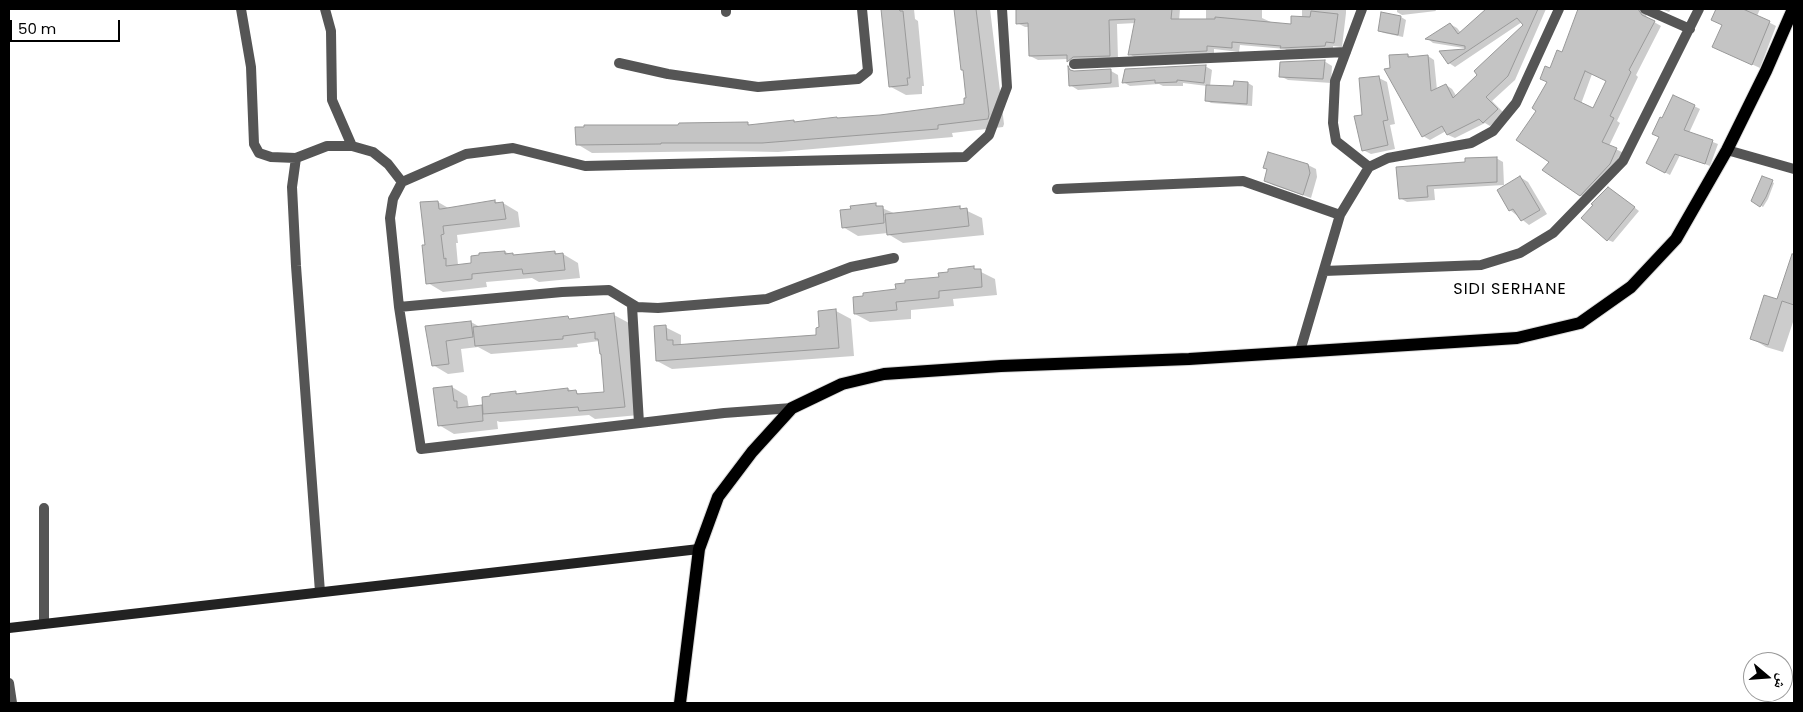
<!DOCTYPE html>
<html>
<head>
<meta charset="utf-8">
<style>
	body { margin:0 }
	#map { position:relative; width:1803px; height:712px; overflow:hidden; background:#fff; font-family:Poppins,"Noto Naskh Arabic",sans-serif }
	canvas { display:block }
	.frame { position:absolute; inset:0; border:10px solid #000; pointer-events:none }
	.north { position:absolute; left:1743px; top:652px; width:50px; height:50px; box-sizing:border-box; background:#fff; border:1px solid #999; border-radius:50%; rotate:108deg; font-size:14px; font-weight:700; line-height:20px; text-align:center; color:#000 }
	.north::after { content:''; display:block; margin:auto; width:18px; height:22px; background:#000; clip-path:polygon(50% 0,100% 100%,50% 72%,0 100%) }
	.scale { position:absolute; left:10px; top:20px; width:110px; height:22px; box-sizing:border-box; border:2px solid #000; border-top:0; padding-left:6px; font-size:15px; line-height:18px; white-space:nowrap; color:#000; -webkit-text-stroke:4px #fff; paint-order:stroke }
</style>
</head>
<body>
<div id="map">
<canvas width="1803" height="712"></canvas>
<div class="frame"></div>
<div class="north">ش</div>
<div class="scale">50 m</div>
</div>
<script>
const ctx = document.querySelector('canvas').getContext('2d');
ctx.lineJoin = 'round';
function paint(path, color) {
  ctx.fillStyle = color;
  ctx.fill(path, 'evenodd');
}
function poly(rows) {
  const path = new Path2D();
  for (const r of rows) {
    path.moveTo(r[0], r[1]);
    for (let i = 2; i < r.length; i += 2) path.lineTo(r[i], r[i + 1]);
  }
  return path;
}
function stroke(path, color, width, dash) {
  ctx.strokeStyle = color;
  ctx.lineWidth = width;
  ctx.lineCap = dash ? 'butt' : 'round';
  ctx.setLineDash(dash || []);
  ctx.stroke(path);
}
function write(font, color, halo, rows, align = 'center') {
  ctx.font = font + ' Poppins,sans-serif';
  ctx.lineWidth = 4;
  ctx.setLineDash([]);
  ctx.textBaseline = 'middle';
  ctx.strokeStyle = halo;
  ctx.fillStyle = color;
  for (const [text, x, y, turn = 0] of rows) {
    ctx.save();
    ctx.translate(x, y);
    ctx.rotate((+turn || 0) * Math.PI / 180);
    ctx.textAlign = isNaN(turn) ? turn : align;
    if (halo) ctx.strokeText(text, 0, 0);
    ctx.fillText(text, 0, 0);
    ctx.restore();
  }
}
paint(poly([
	[883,9,914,9,915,19,918,21,924,86,922,86,922,94,906,95,891,87],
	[955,9,990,9,1004,124,1003,127,952,133,953,137,778,152,729,151,592,153,577,144,680,126,747,124,752,126,794,121,796,123,880,116,966,105,968,99,964,71,962,70],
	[1017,9,1180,9,1179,21,1206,21,1206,9,1262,9,1262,18,1273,23,1292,25,1302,18,1302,9,1346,9,1346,13,1342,47,1333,46,1333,50,1289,52,1285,49,1240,45,1239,52,1214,49,1214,55,1136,58,1129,54,1136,23,1117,24,1118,59,1076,66,1069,62,1069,59,1038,60,1030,56,1029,27,1025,27,1017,23],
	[1397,9,1435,9,1436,11,1402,15,1397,12],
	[1486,9,1546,9,1515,80,1492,101,1504,113,1490,126,1485,123,1455,138,1448,135,1446,131,1430,140,1423,136,1391,69,1408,55,1413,58,1428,56,1434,60,1437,90,1446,85,1452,89,1457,97,1524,25,1522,22,1455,67,1449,63,1441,52,1470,49,1433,43,1428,39,1450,24,1457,28,1461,33,1487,10],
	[1580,9,1614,9,1630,17,1634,9,1648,9,1645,11,1647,18,1661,26,1636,75,1638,77,1617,121,1620,123,1609,146,1624,153,1588,199,1580,195,1551,162,1538,110,1548,82,1551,69,1563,54],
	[1592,74,1608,81,1594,110,1581,104],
	[1661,9,1671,9,1669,12],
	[1718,9,1760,9,1757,16,1776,26,1760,68,1721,50,1723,25,1713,19],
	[1401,17,1406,20,1403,37,1384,33,1379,31],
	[1324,61,1332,66,1331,83,1288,80,1280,76],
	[1205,66,1212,70,1210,86,1234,88,1248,83,1253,86,1252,106,1211,103,1206,100,1207,86,1183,83,1183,86,1163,86,1159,84,1130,86,1123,82],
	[1069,69,1075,72,1111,71,1118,75,1119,87,1078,90,1070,85],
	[1379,78,1387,82,1395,124,1390,125,1395,149,1371,154,1363,150,1363,116],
	[1674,96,1700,109,1689,133,1718,144,1710,166,1680,155,1670,175,1647,163,1660,137,1663,119],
	[1496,158,1503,162,1504,185,1434,189,1435,200,1407,202,1400,198,1467,163],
	[1308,165,1316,169,1317,177,1311,198,1273,185,1265,180,1268,169],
	[1520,177,1528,182,1547,214,1529,225,1510,210,1499,190],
	[1772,182,1774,183,1768,199,1763,207,1753,200],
	[1613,191,1639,211,1613,242,1608,240],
	[495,201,499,204,503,203,518,212,520,227,457,235,458,243,456,243,458,265,473,264,505,252,516,256,555,252,559,255,563,254,578,263,580,278,539,282,532,278,486,282,487,287,443,292,428,283,426,246,438,202,450,209],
	[875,205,896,214,959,207,982,218,984,235,903,243,888,234,888,233,858,236,843,227],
	[1792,257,1794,257,1794,319,1783,352,1766,347,1751,338,1778,301],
	[973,268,995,279,997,295,953,299,954,306,911,310,911,319,870,322,855,314,897,291,940,278,950,273],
	[836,311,851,319,854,356,672,369,657,361,665,327,681,335,681,346,818,336],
	[614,315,629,323,639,415,595,419,589,415,500,422,497,421,498,429,454,434,439,425,452,387,467,396,469,408,481,406,484,408,516,393,520,395,568,389,582,395,606,393,603,354,599,341,577,344,578,347,491,354,478,347,461,349,464,372,448,374,433,365,427,327,471,322,480,327]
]), '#0003');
const building = poly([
	[881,9,899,9,900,11,903,11,910,78,907,78,908,85,889,87,881,9],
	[954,9,976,9,989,114,988,119,938,125,938,129,762,143,661,143,661,144,576,145,575,127,584,127,584,125,678,125,679,123,748,122,748,125,794,120,794,122,837,117,837,118,880,115,964,104,964,98,966,98,963,70,961,70,954,9],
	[1016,9,1172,9,1171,19,1215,19,1215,17,1291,24,1291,16,1310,17,1311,11,1338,14,1334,43,1326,42,1325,46,1280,48,1281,46,1232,42,1232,48,1207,46,1207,51,1128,55,1135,19,1109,20,1110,56,1073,57,1067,62,1067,55,1029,56,1028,23,1016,24,1016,9],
	[1486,9,1538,9,1508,76,1486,97,1498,109,1483,123,1479,119,1447,135,1442,126,1422,137,1384,69,1390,68,1389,55,1408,54,1408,57,1428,55,1431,91,1446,84,1453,98,1477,75,1474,71,1523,25,1517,18,1448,64,1439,51,1465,49,1465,46,1425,39,1450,23,1458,34,1486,9],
	[1578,9,1638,9,1642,15,1655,21,1629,70,1631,72,1610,116,1614,118,1602,142,1617,148,1610,164,1580,196,1542,170,1549,162,1516,140,1536,111,1532,108,1547,82,1540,79,1545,66,1550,68,1557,50,1562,52,1578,9],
	[1585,71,1606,81,1593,108,1574,99,1585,71],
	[1716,9,1743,9,1770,21,1752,65,1712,47,1722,25,1711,20,1716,9],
	[1381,12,1401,16,1398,35,1378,31,1381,12],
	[1325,60,1323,79,1279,77,1280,62,1325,60],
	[1206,65,1204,83,1177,80,1177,82,1155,83,1155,80,1122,83,1125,69,1206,65],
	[1068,66,1070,70,1074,71,1111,69,1111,83,1069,86,1068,66],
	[1379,76,1388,120,1383,121,1388,145,1362,151,1354,116,1362,115,1359,78,1379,76],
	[1234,81,1248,82,1247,104,1205,101,1206,85,1233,86,1234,81],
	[1673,95,1695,105,1684,130,1713,140,1705,164,1675,154,1665,173,1646,163,1659,137,1652,134,1660,117,1662,118,1673,95],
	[1268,152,1308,164,1310,173,1303,195,1264,181,1267,169,1263,168,1268,152],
	[1497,157,1497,182,1427,186,1428,197,1399,199,1396,167,1465,162,1465,158,1497,157],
	[1520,176,1540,210,1521,221,1513,209,1509,211,1497,190,1520,176],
	[1762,176,1773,180,1766,197,1760,207,1751,201,1762,176],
	[1608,187,1635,207,1607,241,1581,218,1593,205,1591,204,1608,187],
	[495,200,495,203,503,202,506,219,443,226,444,234,441,235,444,259,446,258,446,266,471,263,471,256,479,255,479,253,505,251,505,254,513,253,513,255,555,251,555,254,563,253,565,270,523,274,522,269,472,274,472,279,426,284,422,245,425,245,420,202,438,201,439,209,441,209,495,200],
	[876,203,876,206,883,206,884,223,842,228,840,210,851,209,850,206,876,203],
	[960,206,960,209,967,208,969,226,887,235,885,214,960,206],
	[1792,254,1794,254,1794,305,1782,301,1768,345,1750,339,1764,295,1777,299,1792,254],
	[974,266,974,269,981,269,982,287,939,291,939,298,896,302,897,310,854,314,853,297,863,296,863,293,896,289,895,284,905,283,905,280,939,277,938,273,948,272,948,269,974,266],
	[836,309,839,348,656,361,654,326,666,325,667,340,673,340,673,345,816,335,816,328,819,327,818,311,836,309],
	[614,313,625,407,579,411,578,407,483,414,482,397,490,396,490,394,516,391,516,394,568,388,568,391,576,390,577,394,604,392,601,354,600,354,598,339,595,339,595,332,563,336,563,339,475,346,473,327,568,316,569,319,614,313],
	[471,321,473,337,446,341,449,364,432,366,425,326,471,321],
	[452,386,454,401,457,401,457,408,482,405,483,421,438,426,433,388,452,386]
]);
paint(building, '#c4c4c4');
stroke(building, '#999', 1);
const primary = poly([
	[680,703,699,549,718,497,752,452,792,408,842,384,884,374,1001,366,1189,359,1517,338,1580,323,1631,287,1676,239,1727,150,1766,71,1793,9]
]);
stroke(primary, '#dbdbdb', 14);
stroke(poly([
	[241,9,251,67,254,144,259,153,271,157,296,158],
	[325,9,331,31,332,100,352,146],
	[1362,9,1335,81,1333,123,1336,141,1369,167],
	[1645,9,1690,29],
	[726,12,726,9],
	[619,63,668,74,758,87,858,79,868,71,862,9],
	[1074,64,1346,52],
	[1727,150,1794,169],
	[1057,189,1243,181,1340,215],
	[1324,271,1481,265,1520,253,1553,233,1623,161,1699,9],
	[632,306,639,423],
	[399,307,562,292,609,290,637,307,658,308,767,299,851,267,894,258],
	[1300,351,1340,215,1369,167,1388,158,1471,143,1493,131,1516,103,1559,9],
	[792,408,724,413,421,449,399,307,390,218,393,199,402,182,466,154,513,148,585,166,965,157,989,135,1007,87,1002,9],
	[44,508,44,623],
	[320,592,296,266,292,187,296,158,327,146,352,146,373,152,388,164,402,182],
	[9,683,12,703]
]), '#555', 10);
stroke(poly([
	[9,628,699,549]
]), '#222', 10);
stroke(primary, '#000', 12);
ctx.letterSpacing = '1px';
write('16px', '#000', '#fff', [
	["SIDI SERHANE",1510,290]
]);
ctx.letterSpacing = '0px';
</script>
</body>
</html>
